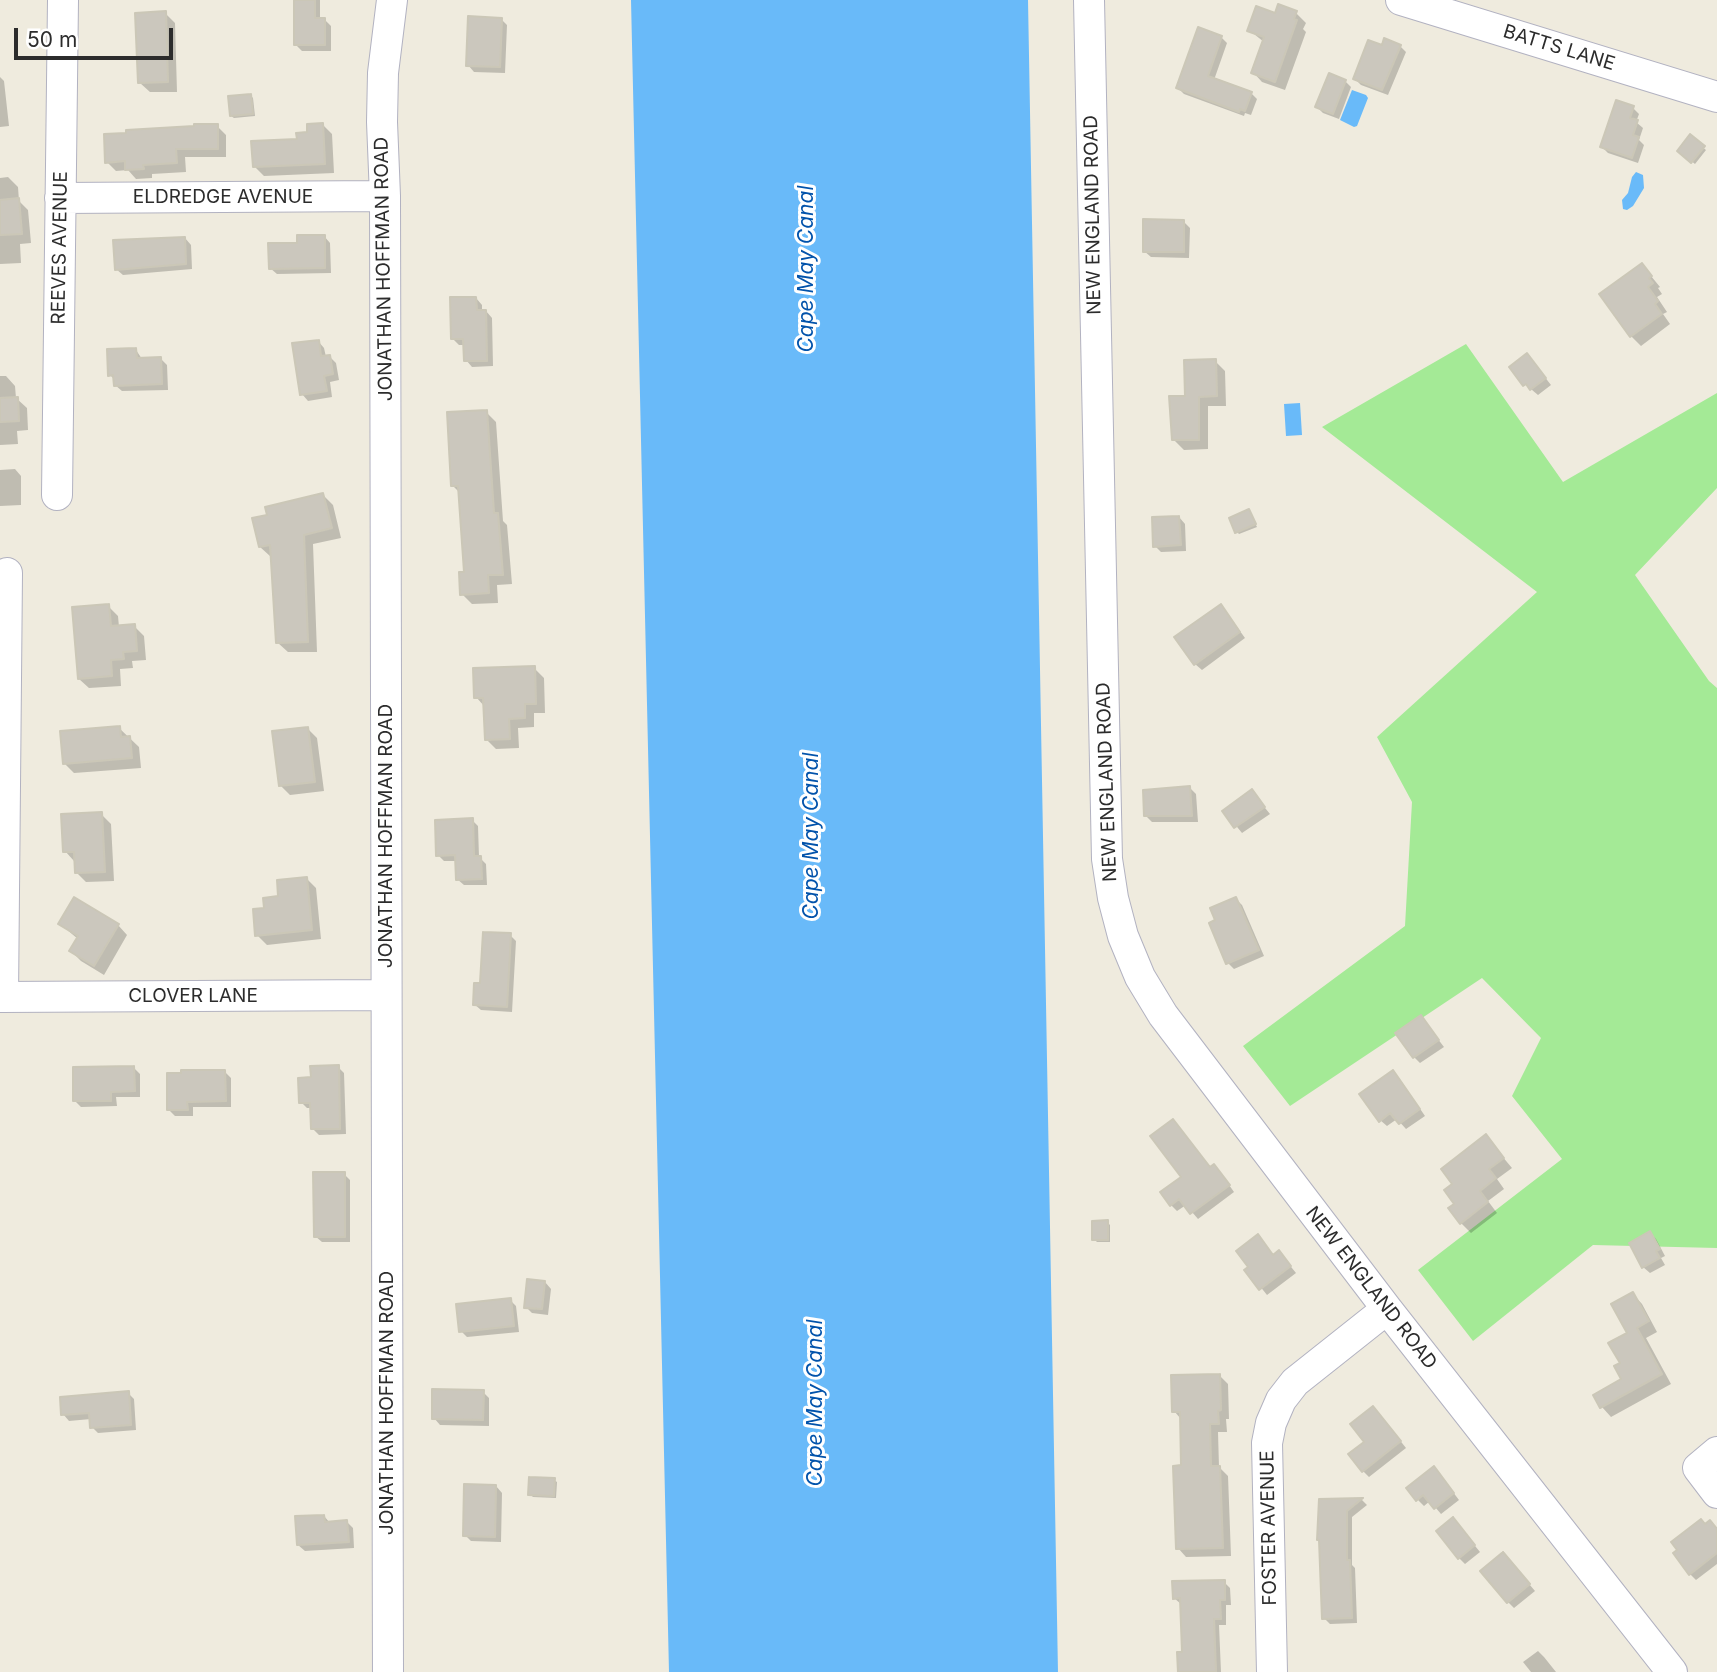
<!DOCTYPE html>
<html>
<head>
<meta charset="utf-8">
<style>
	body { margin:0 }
	#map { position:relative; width:1717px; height:1672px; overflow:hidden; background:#efebde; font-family:Inter,sans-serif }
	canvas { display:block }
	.scale { position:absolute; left:14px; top:28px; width:159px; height:32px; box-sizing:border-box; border:4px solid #2c2c2c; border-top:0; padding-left:9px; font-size:21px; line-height:24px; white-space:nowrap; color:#2c2c2c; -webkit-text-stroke:5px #fff; paint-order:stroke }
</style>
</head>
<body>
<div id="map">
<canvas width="1717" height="1672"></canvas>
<div class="scale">50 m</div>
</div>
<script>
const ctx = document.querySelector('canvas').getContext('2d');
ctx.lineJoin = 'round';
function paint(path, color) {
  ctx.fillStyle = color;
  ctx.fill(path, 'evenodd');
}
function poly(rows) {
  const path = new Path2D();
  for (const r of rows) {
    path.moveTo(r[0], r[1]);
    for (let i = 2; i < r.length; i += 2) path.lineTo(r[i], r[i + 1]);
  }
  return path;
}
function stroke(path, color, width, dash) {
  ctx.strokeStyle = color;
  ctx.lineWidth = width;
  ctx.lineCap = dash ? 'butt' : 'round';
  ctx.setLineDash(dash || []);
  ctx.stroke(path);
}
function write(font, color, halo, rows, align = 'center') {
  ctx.font = font + ' Inter,sans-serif';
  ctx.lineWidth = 6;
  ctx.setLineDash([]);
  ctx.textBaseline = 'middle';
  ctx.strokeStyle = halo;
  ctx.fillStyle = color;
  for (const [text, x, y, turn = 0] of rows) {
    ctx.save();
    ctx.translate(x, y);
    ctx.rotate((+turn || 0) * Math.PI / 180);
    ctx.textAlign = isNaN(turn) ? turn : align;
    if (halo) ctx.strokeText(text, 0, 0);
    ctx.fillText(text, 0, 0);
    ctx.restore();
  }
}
paint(poly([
	[1466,344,1563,482,1717,393,1717,488,1635,575,1709,681,1717,688,1717,1248,1593,1245,1473,1341,1418,1270,1562,1159,1512,1096,1541,1038,1482,978,1290,1106,1243,1046,1405,926,1412,802,1377,737,1537,592,1322,427]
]), '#a4ea96');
paint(poly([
	[631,0,1028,0,1058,1672,669,1672],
	[1352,90,1366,95,1368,98,1357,126,1354,127,1340,120],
	[1636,172,1643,175,1644,188,1633,206,1627,210,1623,209,1622,200,1628,193,1632,177],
	[1300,403,1302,435,1286,436,1284,404]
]), '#69baf9');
paint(poly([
	[296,0,320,0,320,20,325,20,331,26,331,51,302,51,296,45],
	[165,13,175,23,177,92,150,92,140,83],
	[1296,13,1306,23,1303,29,1306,32,1285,90,1262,82,1253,72,1264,42,1249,30,1276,15],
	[501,19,507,25,505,73,474,72,468,65],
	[1221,37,1227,43,1214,80,1251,93,1257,99,1251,115,1245,113,1244,116,1184,94,1178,88],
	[1400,46,1406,52,1388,95,1361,85,1355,79,1383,47],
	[0,77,4,81,9,126,0,127],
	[1345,81,1351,87,1339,119,1323,113,1317,107],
	[251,96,253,98,255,116,234,118,231,116],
	[1633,108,1639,114,1636,122,1643,128,1639,140,1644,145,1638,163,1608,153,1602,147],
	[322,124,332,134,334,173,264,176,255,167],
	[217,126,226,135,226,157,185,157,186,172,152,174,152,178,136,179,128,170,116,171,107,162,128,134],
	[1690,137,1706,150,1695,164,1679,151],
	[8,177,18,187,19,201,28,210,31,243,20,244,21,263,0,264,0,178],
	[1183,221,1190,228,1189,258,1151,257,1144,251],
	[324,236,330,243,331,273,277,274,270,268,299,245],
	[185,238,191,245,192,269,123,275,116,269],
	[1642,265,1660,287,1658,288,1662,294,1657,297,1667,312,1663,314,1670,324,1641,346,1631,336],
	[476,298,482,305,482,311,486,311,492,318,493,366,472,367,466,360,465,345,459,345,453,339],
	[318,341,324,348,326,357,330,357,336,363,339,380,330,382,332,397,308,401,302,394],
	[136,350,142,359,161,359,167,365,168,390,122,391,115,385,115,380,110,375],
	[1215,361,1225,371,1226,406,1208,406,1208,449,1184,450,1174,440,1187,398],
	[1533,362,1551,385,1538,395,1525,384],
	[0,376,6,376,15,386,16,398,27,408,28,430,17,431,18,444,0,445],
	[486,412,496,422,503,521,507,525,512,584,497,585,498,603,472,604,462,594,466,573,460,493,452,485],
	[15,469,21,476,21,505,0,506,0,470],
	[323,495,333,505,341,538,313,544,317,652,288,652,278,643,273,556,270,556,260,547,269,516],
	[1249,511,1257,527,1239,534,1237,532],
	[1179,517,1185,524,1186,551,1161,552,1155,546],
	[108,606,118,616,119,627,134,626,144,636,146,660,132,661,133,668,120,669,121,686,89,688,79,679],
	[1227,613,1245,638,1202,670,1195,664],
	[534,668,544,678,545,713,534,713,534,727,518,728,519,748,496,749,486,739,485,707,476,697],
	[119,728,139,747,141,768,74,773,65,764],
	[308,729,317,738,324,791,290,795,281,786],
	[1190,788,1196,794,1198,822,1152,822,1146,816],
	[1252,792,1270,814,1242,833,1224,811],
	[101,814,111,824,114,881,86,882,76,872,74,861,65,851],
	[472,820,478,826,479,857,486,864,487,885,464,885,457,879,457,861,444,861,438,855],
	[306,878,316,888,321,939,267,945,257,935,266,909],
	[1236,899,1242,905,1264,956,1234,969,1228,963,1217,921],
	[60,924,118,925,127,935,104,975,81,961,71,951,78,939],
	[510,935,516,941,512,1012,481,1010,474,1004],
	[1421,1017,1444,1047,1420,1063,1414,1057],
	[338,1067,344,1073,346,1134,319,1135,313,1129,312,1108,307,1108,301,1102,313,1079],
	[134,1068,140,1074,140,1097,116,1097,117,1106,81,1107,75,1101],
	[225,1072,231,1078,231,1107,193,1107,193,1116,175,1116,169,1110],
	[1399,1078,1425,1116,1406,1129,1397,1119,1387,1126,1380,1120],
	[1173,1121,1211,1168,1220,1172,1234,1192,1198,1219,1186,1205,1177,1211,1171,1205,1184,1177],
	[1486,1137,1512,1168,1497,1179,1504,1189,1488,1201,1497,1213,1471,1233,1461,1223,1455,1184],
	[344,1174,350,1180,350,1242,322,1242,315,1236],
	[1107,1222,1110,1225,1110,1242,1097,1242,1094,1239],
	[1650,1233,1656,1239,1665,1256,1661,1258,1665,1265,1650,1273,1643,1267],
	[1279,1252,1296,1273,1267,1295,1247,1270],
	[545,1282,551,1289,548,1315,532,1313,526,1307],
	[1633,1294,1642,1304,1657,1332,1646,1338,1671,1384,1611,1417,1602,1407,1624,1379,1622,1364,1629,1334],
	[510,1300,516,1306,519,1332,467,1337,461,1331],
	[1219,1375,1228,1384,1229,1419,1226,1419,1227,1432,1218,1432,1219,1467,1228,1476,1231,1556,1186,1557,1178,1548,1182,1467,1181,1419,1174,1411],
	[483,1392,489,1398,489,1426,440,1425,434,1418],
	[128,1393,134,1399,136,1430,98,1433,92,1427,91,1419,69,1421,63,1414],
	[1379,1414,1406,1448,1369,1477,1363,1471,1367,1442],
	[1440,1475,1459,1500,1441,1514,1430,1501,1424,1506,1418,1500],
	[554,1480,557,1482,556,1498,533,1497,530,1494],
	[496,1486,502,1493,501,1542,471,1541,465,1535],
	[1321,1500,1362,1500,1367,1505,1352,1517,1352,1565,1355,1568,1357,1623,1330,1624,1324,1618],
	[324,1516,330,1523,347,1522,353,1528,354,1548,305,1551,298,1545],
	[1459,1526,1480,1552,1465,1564,1459,1558],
	[1717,1541,1717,1564,1696,1580,1690,1574,1680,1550],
	[1509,1560,1535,1591,1514,1608,1508,1602],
	[1224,1582,1230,1588,1231,1605,1226,1605,1226,1625,1219,1625,1221,1672,1179,1672,1184,1653,1181,1604,1174,1598],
	[1538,1651,1544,1657,1556,1672,1531,1672,1523,1662]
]), '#0003');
const building = poly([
	[294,0,315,0,315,18,325,18,325,45,294,45,294,0],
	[1278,4,1297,11,1294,19,1297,20,1275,82,1251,73,1264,37,1247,31,1256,6,1275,13,1278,4],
	[166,11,168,82,138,83,135,13,166,11],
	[468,16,502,18,500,67,466,66,468,16],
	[1198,27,1222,36,1208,76,1252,92,1245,111,1240,109,1239,112,1176,88,1198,27],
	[1384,38,1401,45,1382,90,1353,79,1368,40,1382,45,1384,38],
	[1329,73,1346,80,1333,114,1315,107,1329,73],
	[251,94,253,114,230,116,228,96,251,94],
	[1616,100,1634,106,1630,118,1638,120,1633,135,1639,137,1632,158,1600,147,1616,100],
	[323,123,325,164,253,167,251,141,297,139,296,133,307,132,307,124,323,123],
	[194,124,218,124,218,149,176,149,177,163,143,165,144,169,125,170,125,161,105,163,104,134,126,133,126,130,194,126,194,124],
	[1690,134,1705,146,1691,163,1677,151,1690,134],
	[19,198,22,234,0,235,0,200,19,198],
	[1143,219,1184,220,1184,252,1143,252,1143,219],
	[297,235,325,235,325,268,269,269,268,243,297,243,297,235],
	[185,237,186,264,115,270,113,240,185,237],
	[1642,263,1652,276,1649,278,1653,283,1648,287,1658,301,1655,304,1662,314,1630,337,1599,294,1642,263],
	[450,297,476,297,477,310,486,310,487,361,464,361,463,339,451,339,450,297],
	[319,340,321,356,330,355,333,374,324,376,327,391,300,395,292,343,319,340],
	[136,348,137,358,161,357,162,384,114,386,113,375,108,376,107,349,136,348],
	[1527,353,1546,378,1530,390,1526,384,1523,386,1509,367,1527,353],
	[1216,359,1217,396,1199,397,1199,440,1172,440,1169,396,1185,396,1184,360,1216,359],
	[18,397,19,421,0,422,0,398,18,397],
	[487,410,494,513,498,513,503,575,488,575,489,593,460,595,459,572,464,572,458,486,451,486,447,412,487,410],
	[323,493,332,528,304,535,308,642,276,643,270,545,259,547,252,518,267,515,265,507,323,493],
	[1249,509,1256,524,1235,533,1229,518,1249,509],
	[1179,516,1181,545,1153,547,1152,517,1179,516],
	[109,604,111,626,135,624,137,651,123,652,124,659,111,660,112,676,78,679,72,607,109,604],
	[1221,604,1240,632,1194,665,1174,637,1221,604],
	[535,666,536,704,525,704,525,718,509,719,510,739,485,740,483,698,474,698,473,668,535,666],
	[120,726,121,737,130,736,132,758,63,764,60,731,120,726],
	[308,727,315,782,279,786,272,731,308,727],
	[1190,786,1192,816,1144,816,1143,790,1190,786],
	[1252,789,1265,807,1234,828,1222,811,1252,789],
	[102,812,105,872,75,873,74,852,63,852,61,814,102,812],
	[473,818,474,856,481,856,482,879,456,880,455,855,436,856,435,820,473,818],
	[307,877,312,930,255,936,253,909,264,908,263,898,278,896,277,880,307,877],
	[74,897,119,924,94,966,69,951,78,936,58,924,74,897],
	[1236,897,1259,950,1226,964,1209,923,1215,920,1210,908,1236,897],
	[483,932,511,933,507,1007,473,1005,474,983,480,983,483,932],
	[1421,1015,1439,1040,1413,1058,1395,1033,1421,1015],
	[339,1065,340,1129,311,1129,310,1103,299,1103,298,1078,311,1077,310,1066,339,1065],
	[134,1066,135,1091,111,1092,111,1101,73,1101,73,1067,134,1066],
	[181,1070,225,1070,226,1101,187,1102,188,1110,167,1110,167,1073,181,1073,181,1070],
	[1393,1070,1420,1109,1399,1124,1390,1113,1379,1122,1359,1094,1393,1070],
	[1173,1119,1210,1167,1214,1164,1230,1185,1190,1214,1179,1199,1170,1206,1160,1192,1181,1177,1150,1136,1173,1119],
	[1486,1134,1504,1158,1489,1169,1496,1178,1480,1191,1488,1202,1460,1224,1448,1208,1454,1204,1444,1190,1452,1184,1441,1169,1486,1134],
	[313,1172,345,1172,345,1237,314,1237,313,1172],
	[1108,1220,1108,1240,1092,1240,1092,1221,1108,1220],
	[1650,1231,1660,1249,1656,1251,1660,1258,1642,1268,1629,1243,1650,1231],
	[1258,1234,1273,1255,1279,1250,1291,1266,1259,1290,1244,1270,1248,1267,1236,1251,1258,1234],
	[527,1279,545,1281,542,1309,524,1308,527,1279],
	[1633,1292,1649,1321,1637,1328,1662,1374,1600,1408,1593,1395,1621,1379,1614,1366,1620,1363,1608,1343,1627,1333,1611,1304,1633,1292],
	[511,1298,514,1326,459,1332,456,1304,511,1298],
	[1220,1374,1221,1410,1218,1411,1219,1424,1210,1424,1211,1466,1220,1466,1223,1548,1176,1549,1173,1466,1181,1465,1180,1412,1172,1412,1171,1375,1220,1374],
	[432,1389,484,1390,483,1420,432,1419,432,1389],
	[129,1391,131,1425,90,1428,89,1413,61,1415,60,1397,129,1391],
	[1373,1406,1401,1441,1362,1472,1348,1454,1364,1442,1350,1424,1373,1406],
	[1434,1466,1454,1493,1434,1509,1423,1495,1416,1501,1406,1488,1434,1466],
	[529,1477,555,1478,554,1496,528,1495,529,1477],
	[464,1484,496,1485,495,1537,463,1536,464,1484],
	[1363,1498,1347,1511,1347,1560,1350,1560,1352,1618,1322,1619,1319,1540,1317,1540,1319,1499,1363,1498],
	[324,1515,325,1522,347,1520,349,1542,297,1545,295,1516,324,1515],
	[1453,1517,1475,1545,1458,1559,1436,1531,1453,1517],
	[1701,1519,1705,1524,1710,1520,1717,1529,1717,1553,1689,1575,1673,1553,1677,1550,1671,1542,1701,1519],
	[1503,1552,1530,1584,1507,1603,1480,1571,1503,1552],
	[1225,1580,1225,1600,1220,1600,1221,1619,1214,1619,1216,1672,1178,1672,1177,1652,1182,1652,1180,1598,1173,1599,1172,1581,1225,1580]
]);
paint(building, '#cbc7bd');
stroke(building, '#cbc7b7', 2);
const minor = poly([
	[1089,0,1107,859,1113,898,1123,936,1140,977,1163,1015,1387,1309,1672,1672],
	[1401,0,1717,97],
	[60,198,385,196],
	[57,495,63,0],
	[0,997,386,995],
	[3,997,7,573],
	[1717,1452,1698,1468,1717,1493],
	[388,1672,385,196,382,122,383,73,392,0],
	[1272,1672,1267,1443,1271,1423,1281,1400,1295,1382,1387,1309]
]);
stroke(minor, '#b2b2c1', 32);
stroke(minor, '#fff', 30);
write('19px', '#2c2c2c', '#fff', [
	["BATTS LANE",1559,48,17],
	["ELDREDGE AVENUE",223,197],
	["NEW ENGLAND ROAD",1093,215,-91],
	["REEVES AVENUE",60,248,-89],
	["JONATHAN HOFFMAN ROAD",384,269,-91],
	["NEW ENGLAND ROAD",1107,782,-92],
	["JONATHAN HOFFMAN ROAD",386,836,-90],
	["CLOVER LANE",193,996],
	["NEW ENGLAND ROAD",1371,1288,52],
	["JONATHAN HOFFMAN ROAD",387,1403,-90],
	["FOSTER AVENUE",1269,1528,-91]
]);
write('italic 21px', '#0253ab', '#fff', [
	["Cape May Canal",807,269,-90],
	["Cape May Canal",812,836,-90],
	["Cape May Canal",816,1403,-90]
]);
</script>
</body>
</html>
